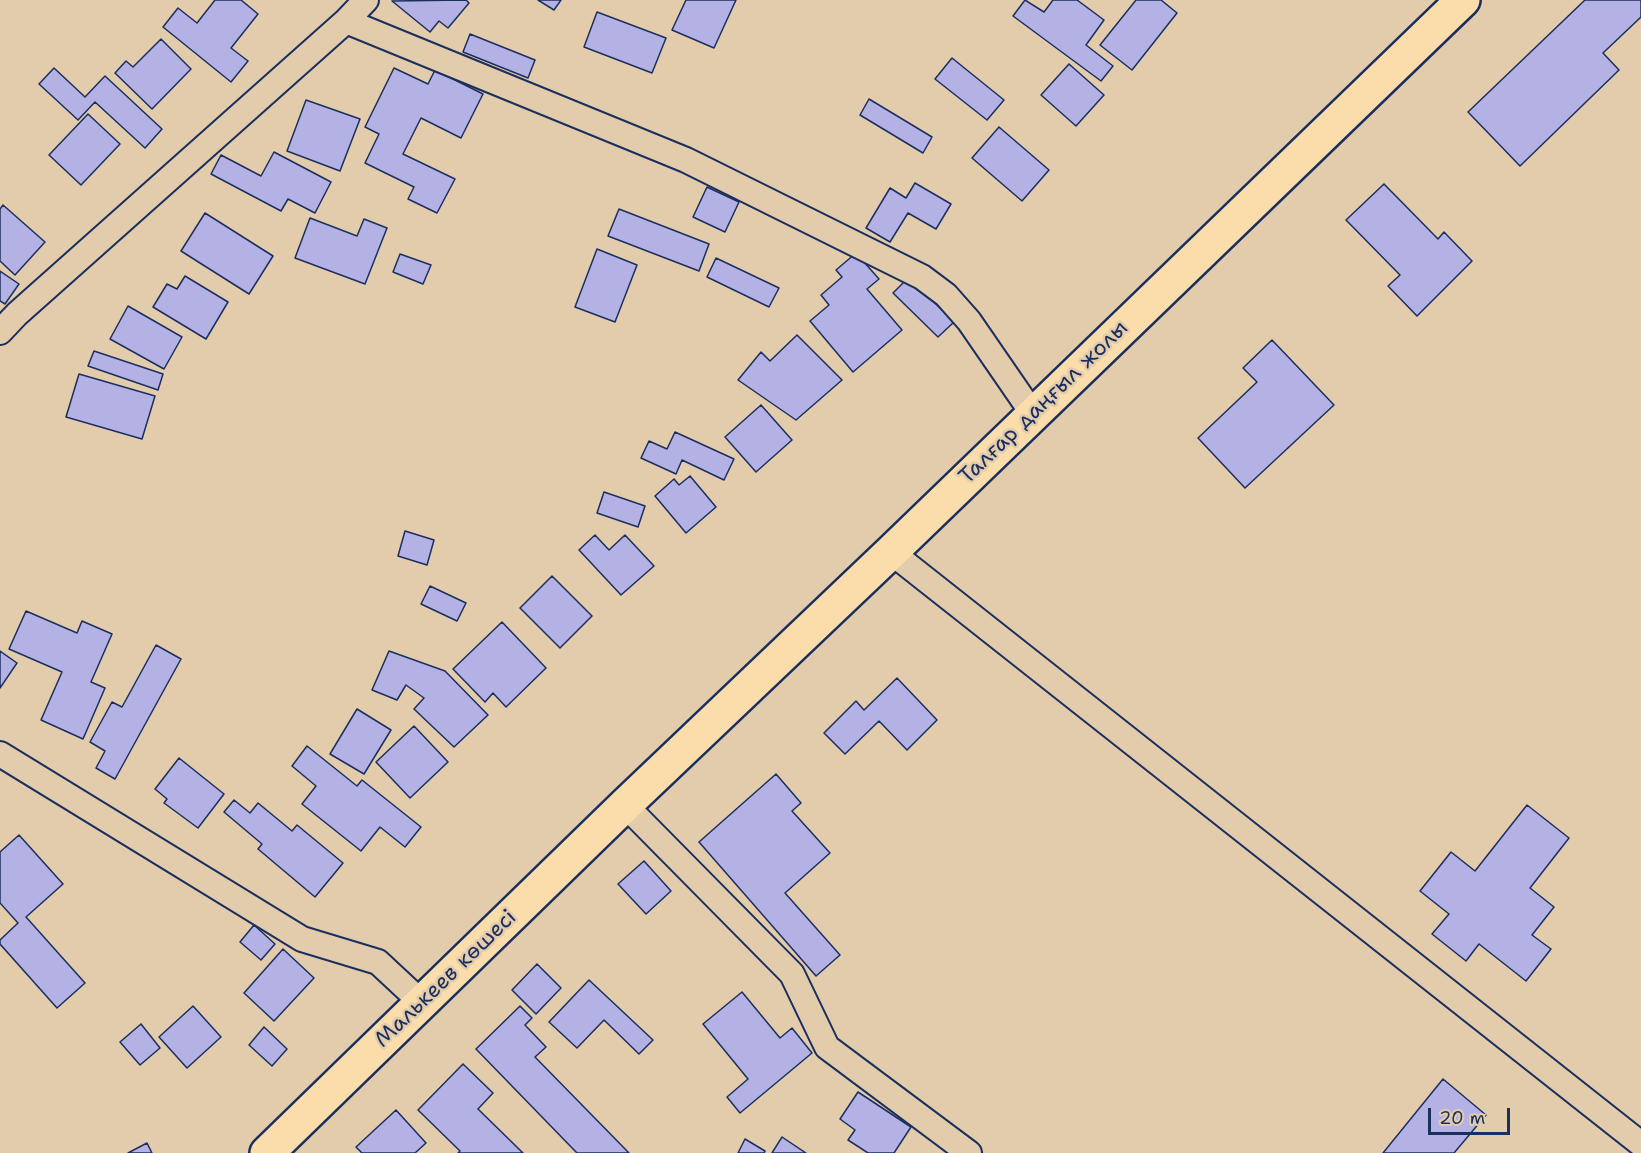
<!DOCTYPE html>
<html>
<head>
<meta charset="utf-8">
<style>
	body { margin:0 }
	#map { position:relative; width:1641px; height:1153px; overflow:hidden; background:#e3ccac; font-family:"Shantell Sans",sans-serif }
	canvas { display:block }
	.scale { position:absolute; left:1428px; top:1108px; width:82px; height:27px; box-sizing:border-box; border:3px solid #1b2f5e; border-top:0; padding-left:8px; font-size:18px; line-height:21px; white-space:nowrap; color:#1b2f5e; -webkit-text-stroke:4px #e3ccac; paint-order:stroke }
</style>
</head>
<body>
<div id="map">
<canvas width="1641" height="1153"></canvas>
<div class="scale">20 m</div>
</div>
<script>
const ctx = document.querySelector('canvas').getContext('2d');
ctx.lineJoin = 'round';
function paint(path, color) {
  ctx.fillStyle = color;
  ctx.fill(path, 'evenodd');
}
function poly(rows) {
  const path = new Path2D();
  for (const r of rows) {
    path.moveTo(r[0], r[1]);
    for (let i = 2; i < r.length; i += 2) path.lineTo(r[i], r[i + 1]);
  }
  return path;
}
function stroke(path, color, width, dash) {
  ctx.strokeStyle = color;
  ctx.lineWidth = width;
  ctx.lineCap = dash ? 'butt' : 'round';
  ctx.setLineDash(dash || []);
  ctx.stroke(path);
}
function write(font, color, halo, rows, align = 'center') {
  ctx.font = font + ' "Shantell Sans",sans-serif';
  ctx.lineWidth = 5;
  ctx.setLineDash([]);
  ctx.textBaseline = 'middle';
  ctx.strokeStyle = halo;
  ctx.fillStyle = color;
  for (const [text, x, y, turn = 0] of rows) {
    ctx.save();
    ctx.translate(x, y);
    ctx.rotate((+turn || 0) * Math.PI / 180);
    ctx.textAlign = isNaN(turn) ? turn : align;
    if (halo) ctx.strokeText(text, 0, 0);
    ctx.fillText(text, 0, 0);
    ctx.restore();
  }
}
const building = poly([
	[215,0,241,0,258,14,231,48,248,61,231,82,163,27,178,8,197,23,215,0],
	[466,0,469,3,448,28,439,21,430,32,392,1,466,0],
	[538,0,561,0,554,10,538,0],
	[686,0,736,0,714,48,672,30,686,0],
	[1025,0,1044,12,1053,0,1077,0,1104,20,1086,45,1113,66,1101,81,1013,16,1025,0],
	[1136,0,1161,0,1177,13,1132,70,1100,45,1136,0],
	[1585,0,1641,0,1641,17,1603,53,1619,70,1520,166,1468,112,1585,0],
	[597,12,666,38,652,73,584,47,597,12],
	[470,34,535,60,528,78,463,52,470,34],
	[161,39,191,69,152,109,115,73,126,61,133,67,161,39],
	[952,58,1004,100,987,120,935,79,952,58],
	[1069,64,1104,95,1076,126,1041,95,1069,64],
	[54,68,85,97,105,76,162,129,145,148,95,102,78,120,39,84,54,68],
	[394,68,428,84,435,70,483,94,461,138,421,118,403,154,455,179,437,213,408,199,414,187,365,163,379,134,365,127,394,68],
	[869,99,932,137,923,153,860,115,869,99],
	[306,100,360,119,340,171,287,151,306,100],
	[88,114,120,144,81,185,49,155,88,114],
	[999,127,1049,170,1022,201,972,158,999,127],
	[274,152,331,182,315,213,288,199,281,211,211,174,221,155,261,176,274,152],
	[915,183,951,204,936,229,908,213,890,242,866,228,890,188,906,198,915,183],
	[1384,184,1438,239,1444,232,1472,261,1417,316,1388,286,1400,275,1346,220,1384,184],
	[707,187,739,202,725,232,693,217,707,187],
	[3,205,45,242,15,275,0,261,0,209,3,205],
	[619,209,709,244,699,271,608,236,619,209],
	[205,213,273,256,249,294,181,251,205,213],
	[310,218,357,236,364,219,387,228,365,284,295,258,310,218],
	[597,249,637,265,615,322,575,307,597,249],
	[856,253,879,279,867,289,902,330,853,372,810,321,829,305,821,295,842,277,836,270,856,253],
	[400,254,431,265,423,284,393,272,400,254],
	[716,258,779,288,769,307,707,277,716,258],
	[0,271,19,284,5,304,0,301,0,271],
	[185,276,228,302,206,339,153,307,167,284,177,289,185,276],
	[909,277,954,322,938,337,893,293,909,277],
	[128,306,182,337,164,369,110,339,128,306],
	[797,335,842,380,796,420,738,380,761,352,770,361,797,335],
	[1272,340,1334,405,1245,488,1198,438,1257,382,1243,368,1272,340],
	[94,351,163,374,158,390,88,366,94,351],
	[79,374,155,396,142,439,66,417,79,374],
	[761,405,792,440,756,472,725,437,761,405],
	[675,432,734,459,724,480,682,460,676,474,641,458,649,441,667,449,675,432],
	[690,476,716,507,686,533,655,496,674,479,679,485,690,476],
	[604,492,645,506,638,527,597,513,604,492],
	[405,531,434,540,427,565,398,556,405,531],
	[595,535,609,550,625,535,654,566,621,595,579,550,595,535],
	[552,576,592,616,560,648,520,608,552,576],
	[430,586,466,603,457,621,421,604,430,586],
	[26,611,77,633,82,621,112,634,91,682,105,688,83,739,41,720,62,672,9,649,26,611],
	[502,622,546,668,506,707,493,693,485,702,453,669,502,622],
	[156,645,181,659,115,779,96,768,105,751,90,742,112,702,122,707,156,645],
	[0,651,17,663,0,688,0,651],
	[389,651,445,671,488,715,454,747,414,709,424,698,406,685,397,700,372,690,389,651],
	[897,678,937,720,907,750,879,721,845,754,824,733,856,701,864,710,897,678],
	[357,709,391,730,364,774,330,754,357,709],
	[414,726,448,762,410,798,376,762,414,726],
	[307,746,357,786,362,780,421,827,405,847,380,827,361,851,302,804,316,786,292,766,307,746],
	[179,758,224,794,198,828,164,803,167,799,155,789,179,758],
	[776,774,801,803,792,811,830,853,785,893,840,955,816,976,699,842,776,774],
	[234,800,250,813,258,803,292,831,297,825,343,863,315,897,258,849,262,844,224,812,234,800],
	[1527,805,1569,838,1530,888,1554,907,1532,935,1551,949,1526,981,1479,944,1466,961,1432,934,1449,914,1420,891,1451,852,1475,871,1527,805],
	[19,835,63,884,26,917,85,983,57,1008,0,944,0,940,18,923,0,903,0,852,19,835],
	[644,861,671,891,646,914,618,884,644,861],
	[254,925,275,944,261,960,240,942,254,925],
	[283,949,314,978,274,1021,244,993,283,949],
	[537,964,561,988,536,1014,512,990,537,964],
	[589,980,653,1040,639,1054,604,1020,577,1048,549,1022,589,980],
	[742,992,780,1038,792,1028,812,1053,740,1113,727,1097,748,1079,703,1024,742,992],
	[193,1006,221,1037,187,1068,159,1037,193,1006],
	[520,1006,532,1018,525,1025,546,1047,535,1057,629,1153,577,1153,476,1049,520,1006],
	[141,1024,160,1048,140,1065,120,1042,141,1024],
	[264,1027,287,1049,272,1066,249,1045,264,1027],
	[463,1064,493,1093,478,1109,523,1153,458,1153,460,1151,418,1110,463,1064],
	[1443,1079,1486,1115,1454,1153,1383,1153,1443,1079],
	[858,1092,911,1127,894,1153,868,1153,848,1140,855,1130,840,1119,858,1092],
	[396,1110,426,1143,415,1153,362,1153,356,1147,396,1110],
	[782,1137,806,1153,772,1153,782,1137],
	[745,1139,765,1151,764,1153,738,1153,745,1139],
	[147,1143,152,1153,128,1153,147,1143]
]);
paint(building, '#b4b2e4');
stroke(building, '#1b2f5e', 1.5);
const street = poly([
	[346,21,686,160,922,277,946,295,969,321,1033,414],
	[0,332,17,314,346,21,366,0],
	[891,552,1641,1144],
	[0,754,302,939,378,962,422,1003],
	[625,805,792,974,827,1047,969,1153]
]);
const primary = poly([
	[267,1153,625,805,891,552,1463,0]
]);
stroke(street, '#1b2f5e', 28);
stroke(primary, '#1b2f5e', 38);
stroke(street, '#e3ccac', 24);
stroke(primary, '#faddab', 33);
write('22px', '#1b2f5e', '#e3ccac', [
	["Талғар даңғыл жолы",1044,403,-44],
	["Малькеев көшесі",446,979,-44]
]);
</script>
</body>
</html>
